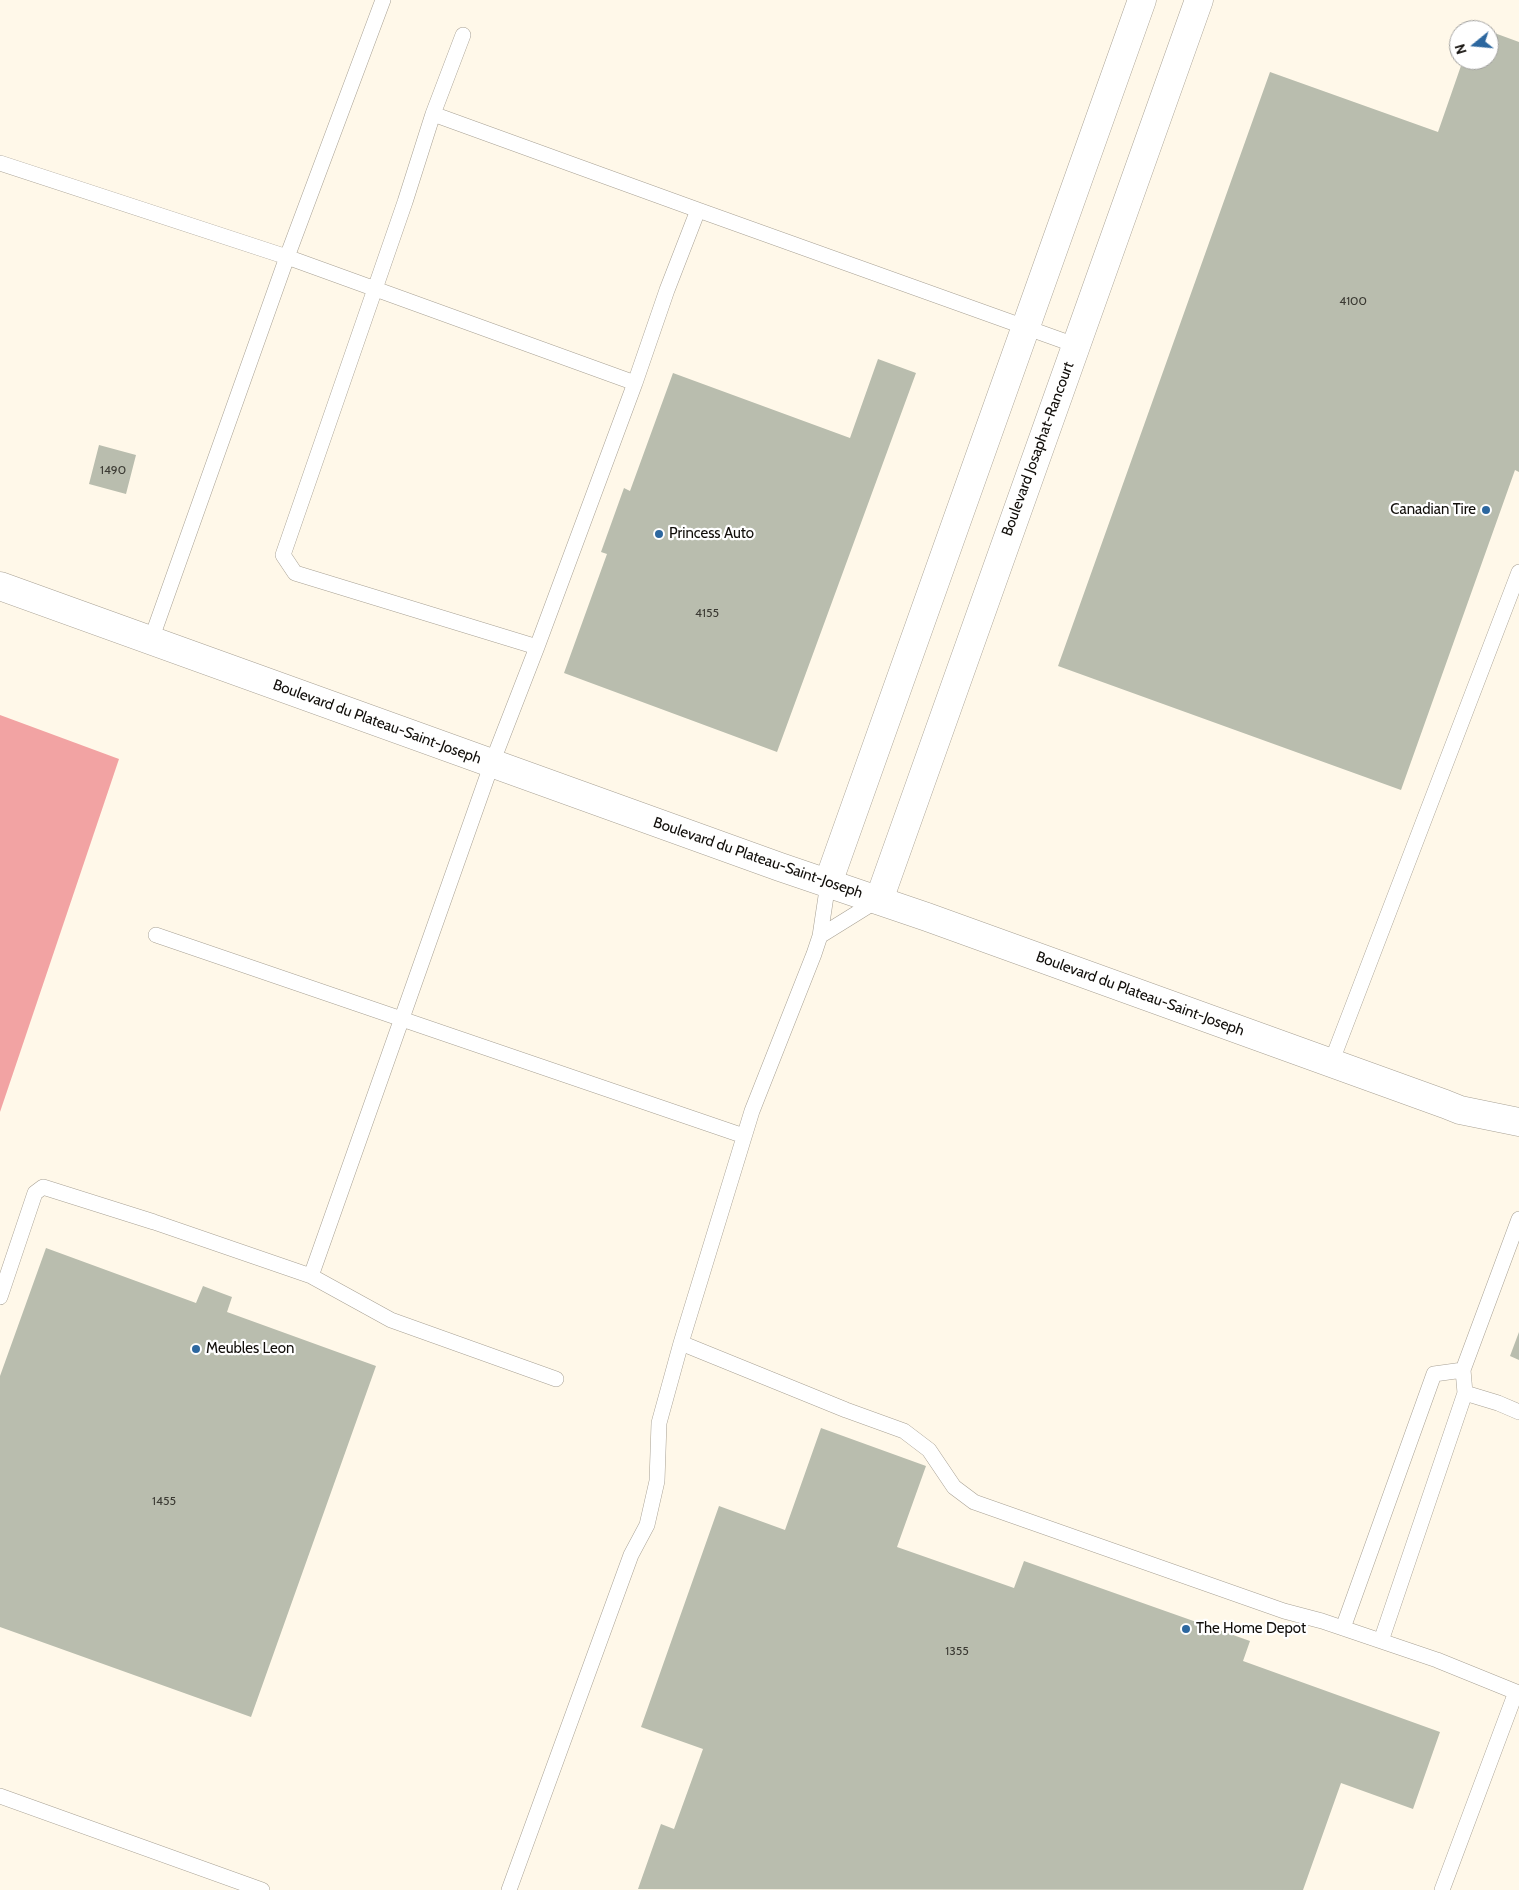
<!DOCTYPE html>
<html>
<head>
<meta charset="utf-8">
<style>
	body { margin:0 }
	#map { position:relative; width:1519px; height:1890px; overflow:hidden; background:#fff8e9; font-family:Cabin,sans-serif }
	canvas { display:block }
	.north { position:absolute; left:1449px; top:20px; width:50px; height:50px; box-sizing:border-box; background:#fff; border:1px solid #a09f9d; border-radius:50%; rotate:253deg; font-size:14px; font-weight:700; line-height:20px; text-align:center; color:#110e0a }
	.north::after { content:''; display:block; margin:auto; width:18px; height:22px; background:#2c679f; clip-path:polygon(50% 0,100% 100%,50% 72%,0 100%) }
</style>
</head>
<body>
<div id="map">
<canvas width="1519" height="1890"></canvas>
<div class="north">N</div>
</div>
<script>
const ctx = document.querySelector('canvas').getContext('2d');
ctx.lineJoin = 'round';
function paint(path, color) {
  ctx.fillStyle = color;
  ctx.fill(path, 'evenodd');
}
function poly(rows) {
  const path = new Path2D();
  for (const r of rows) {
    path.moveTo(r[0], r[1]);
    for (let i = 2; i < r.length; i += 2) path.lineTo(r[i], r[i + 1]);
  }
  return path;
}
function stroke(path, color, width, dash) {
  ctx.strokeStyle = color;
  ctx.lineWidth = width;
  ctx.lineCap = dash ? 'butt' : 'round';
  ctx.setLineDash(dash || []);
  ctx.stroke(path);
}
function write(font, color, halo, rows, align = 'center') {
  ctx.font = font + ' Cabin,sans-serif';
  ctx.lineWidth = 4.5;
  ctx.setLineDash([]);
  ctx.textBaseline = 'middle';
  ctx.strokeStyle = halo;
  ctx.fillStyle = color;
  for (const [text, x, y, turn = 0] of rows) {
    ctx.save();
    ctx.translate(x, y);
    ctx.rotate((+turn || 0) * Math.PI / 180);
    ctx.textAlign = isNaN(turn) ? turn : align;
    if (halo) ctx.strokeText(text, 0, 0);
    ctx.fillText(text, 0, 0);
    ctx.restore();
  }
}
paint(poly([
	[0,715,119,759,0,1112]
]), '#f2a3a3');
paint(poly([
	[1489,31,1519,42,1519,472,1515,470,1401,790,1058,666,1270,72,1438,132,1463,60,1489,60],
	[878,359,916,373,777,752,564,673,607,554,601,552,624,488,630,491,673,373,850,438],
	[99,445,136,455,126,494,89,484],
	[46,1248,196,1303,203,1286,216,1291,232,1297,227,1312,376,1366,251,1717,0,1627,0,1376],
	[1519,1332,1519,1360,1510,1356],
	[821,1428,926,1466,897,1547,1014,1588,1024,1561,1250,1641,1243,1661,1440,1732,1413,1809,1341,1783,1303,1890,638,1889,661,1824,674,1829,703,1749,641,1727,719,1506,785,1530]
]), '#b9bdae');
const service = poly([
	[433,114,463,35],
	[0,163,287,257,635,383,537,647,492,763,311,1276],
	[698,210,1075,345],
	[151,640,287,257,383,0],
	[537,647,295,573,283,555,405,202,433,114,698,210,667,290,635,383],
	[156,935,744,1136],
	[820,936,878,900],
	[1331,1063,1519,572],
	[0,1297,35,1193,43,1187,154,1222,311,1276,391,1320,556,1379],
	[681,1343,846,1410,904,1431,929,1450,954,1487,974,1502,1284,1611,1322,1621,1437,1660,1516,1692,1442,1890],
	[1465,1393,1498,1403,1519,1412],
	[1343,1628,1434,1374,1463,1370],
	[1381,1641,1465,1393,1463,1370,1519,1219],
	[0,1796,262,1890],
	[509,1890,631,1555,647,1525,657,1481,659,1423,681,1343,752,1111,814,954,820,936,828,883]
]);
const minor = poly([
	[828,883,1142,0],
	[879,900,1199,0]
]);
const tertiary = poly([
	[0,586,780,867,927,917,1445,1104,1460,1110,1519,1122]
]);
stroke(service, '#a8a194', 16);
stroke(minor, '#a8a194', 29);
stroke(tertiary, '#a8a194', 29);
stroke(service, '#fff', 15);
stroke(minor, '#fff', 28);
stroke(tertiary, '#fff', 28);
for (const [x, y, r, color] of [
	[1486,510,5,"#2c679f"],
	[659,534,5,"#2c679f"],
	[196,1349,5,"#2c679f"],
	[1186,1629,5,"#2c679f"]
]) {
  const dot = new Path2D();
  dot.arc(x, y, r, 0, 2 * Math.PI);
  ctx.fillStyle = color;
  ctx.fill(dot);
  stroke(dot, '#fff', 2);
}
write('12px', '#3b3a33', null, [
	["4100",1353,301],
	["1490",113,470],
	["4155",707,613],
	["1455",164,1501],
	["1355",957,1651]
]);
write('15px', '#110e0a', '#fff', [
	["Boulevard Josaphat-Rancourt",1038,449,-70],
	["Boulevard du Plateau-Saint-Joseph",377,722,20],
	["Boulevard du Plateau-Saint-Joseph",758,858,19],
	["Boulevard du Plateau-Saint-Joseph",1140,994,20]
]);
write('15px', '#110e0a', '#fff', [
	["Canadian Tire",1476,510,"right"],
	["Princess Auto",669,534],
	["Meubles Leon",206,1349],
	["The Home Depot",1196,1629]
], 'left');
</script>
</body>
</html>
